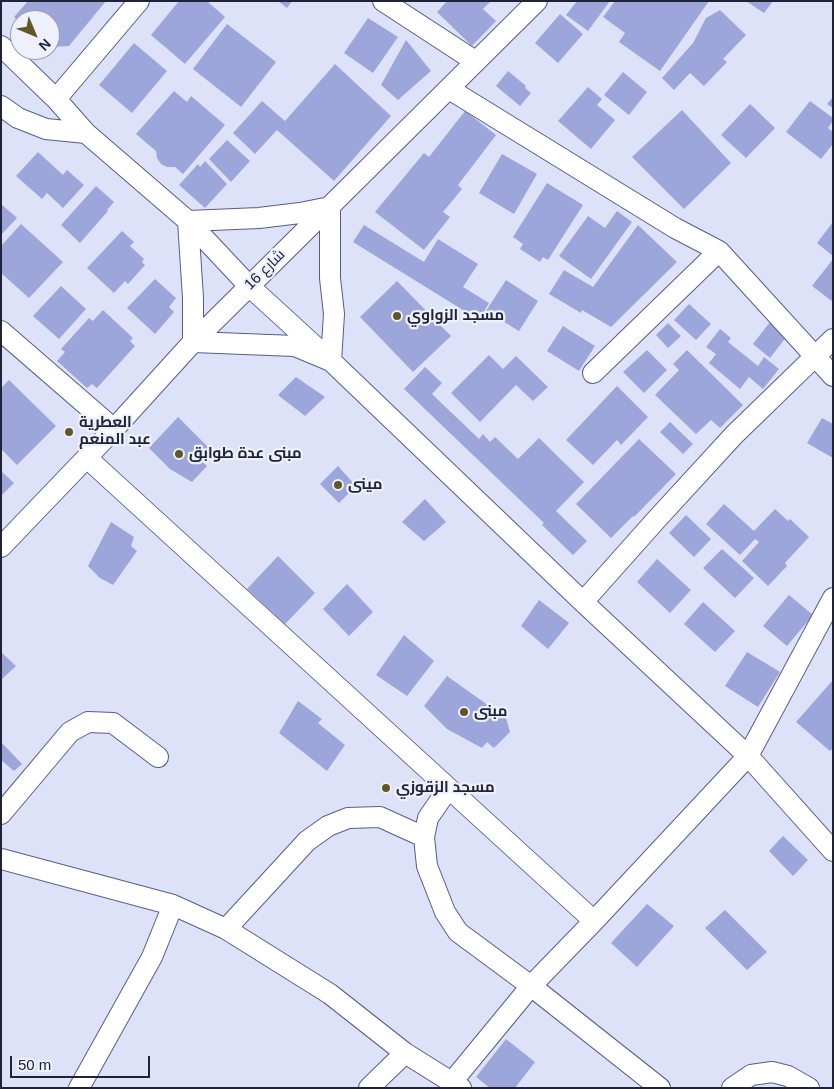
<!DOCTYPE html>
<html>
<head>
<meta charset="utf-8">
<style>
	body { margin:0 }
	#map { position:relative; width:834px; height:1089px; overflow:hidden; background:#dee2f8; font-family:Arial,sans-serif }
	canvas { display:block }
	.frame { position:absolute; inset:0; border:2px solid #202338; pointer-events:none }
	.north { position:absolute; left:10px; top:10px; width:50px; height:50px; box-sizing:border-box; background:#eef0fb; border:1px solid #9c9ead; border-radius:50%; rotate:135deg; font-size:14px; font-weight:700; line-height:20px; text-align:center; color:#202338 }
	.north::after { content:''; display:block; margin:auto; width:18px; height:22px; background:#625724; clip-path:polygon(50% 0,100% 100%,50% 72%,0 100%) }
	.scale { position:absolute; left:10px; top:1056px; width:140px; height:22px; box-sizing:border-box; border:2px solid #202338; border-top:0; padding-left:6px; font-size:15px; line-height:18px; white-space:nowrap; color:#202338; -webkit-text-stroke:4px #eef0fb; paint-order:stroke }
</style>
</head>
<body>
<div id="map">
<canvas width="834" height="1089"></canvas>
<div class="frame"></div>
<div class="north">N</div>
<div class="scale">50 m</div>
</div>
<script>
const ctx = document.querySelector('canvas').getContext('2d');
ctx.lineJoin = 'round';
function paint(path, color) {
  ctx.fillStyle = color;
  ctx.fill(path, 'evenodd');
}
function poly(rows) {
  const path = new Path2D();
  for (const r of rows) {
    path.moveTo(r[0], r[1]);
    for (let i = 2; i < r.length; i += 2) path.lineTo(r[i], r[i + 1]);
  }
  return path;
}
function stroke(path, color, width, dash) {
  ctx.strokeStyle = color;
  ctx.lineWidth = width;
  ctx.lineCap = dash ? 'butt' : 'round';
  ctx.setLineDash(dash || []);
  ctx.stroke(path);
}
function write(font, color, halo, rows, align = 'center') {
  ctx.font = font + ' Arial,Cairo,sans-serif';
  ctx.lineWidth = 4.5;
  ctx.setLineDash([]);
  ctx.textBaseline = 'middle';
  ctx.strokeStyle = halo;
  ctx.fillStyle = color;
  for (const [text, x, y, turn = 0] of rows) {
    ctx.save();
    ctx.translate(x, y);
    ctx.rotate((+turn || 0) * Math.PI / 180);
    ctx.textAlign = isNaN(turn) ? turn : align;
    if (halo) ctx.strokeText(text, 0, 0);
    ctx.fillText(text, 0, 0);
    ctx.restore();
  }
}
paint(poly([
	[28,1,106,1,69,46,50,47,50,20,20,20,20,23,14,17],
	[179,1,207,1,225,17,185,64,151,35],
	[278,1,292,1,287,8],
	[447,1,491,1,483,9,496,21,472,46,437,12],
	[577,1,610,1,588,31,566,15],
	[615,1,709,1,660,71,619,42,625,33,603,17],
	[746,1,773,1,764,13],
	[720,10,746,35,723,59,727,62,704,86,690,73,674,90,662,78,693,43,706,18],
	[560,14,583,34,558,63,535,43],
	[368,18,398,37,373,73,344,53],
	[227,24,276,62,241,107,193,69],
	[406,40,431,71,398,100,381,85],
	[134,43,167,71,132,113,99,85],
	[335,64,391,116,334,181,277,130,255,154,233,133,262,101,285,121],
	[508,71,526,86,525,88,531,93,520,106,496,86],
	[623,72,647,92,629,115,604,95],
	[588,87,602,99,597,105,615,120,591,149,558,121],
	[174,91,187,102,191,96,225,125,183,174,175,167,167,167,161,164,157,158,156,151,136,134],
	[833,97,833,108,827,104],
	[810,101,833,118,833,121,828,128,833,132,833,144,821,159,786,132],
	[750,104,775,128,746,158,721,135],
	[682,110,731,163,684,209,632,157],
	[465,111,496,135,458,185,462,189,443,212,450,217,424,250,375,212,424,153,429,157],
	[227,140,250,161,231,182,209,159],
	[38,152,63,175,67,170,84,185,63,208,47,193,42,199,16,176],
	[502,154,537,174,514,214,479,193],
	[205,161,227,184,205,208,179,185,198,164,200,167],
	[547,183,583,205,548,260,543,257,540,262,520,249,523,244,513,237],
	[96,186,114,202,107,210,108,211,80,243,61,225],
	[1,204,17,218,1,235],
	[617,211,632,222,591,279,559,256,588,216,605,228],
	[833,222,833,256,817,243],
	[21,224,63,262,29,298,1,273,1,246],
	[364,225,424,262,438,239,478,264,463,287,489,303,479,320,353,242],
	[638,225,677,262,611,327,582,310,581,313,549,294,564,270,593,287],
	[122,231,134,242,130,246,144,259,142,262,145,265,128,284,125,281,114,293,87,268],
	[833,259,833,302,812,286],
	[155,279,176,298,169,307,174,312,155,334,127,308],
	[506,280,538,301,519,331,486,311],
	[397,281,451,336,413,372,360,317],
	[61,286,86,309,59,339,33,316],
	[689,304,711,324,696,340,674,320],
	[103,310,133,338,130,341,135,346,97,388,92,384,87,388,57,361,65,352,61,349,89,318,93,321],
	[770,322,787,336,770,358,753,344],
	[668,323,681,336,668,348,656,335],
	[563,326,595,346,579,371,547,351],
	[720,329,731,338,728,342,758,366,764,357,779,369,763,389,749,377,740,389,709,363,716,354,706,347],
	[647,350,667,370,644,393,623,372],
	[687,350,743,405,720,428,711,420,696,434,655,395,679,370,673,364],
	[489,355,503,369,516,356,548,387,533,401,516,385,480,422,451,393],
	[425,367,442,383,432,394,479,439,483,434,490,442,495,437,518,459,539,438,584,482,556,511,587,541,573,555,542,525,544,523,404,389],
	[296,377,325,397,305,416,278,395],
	[9,380,56,426,17,465,1,449,1,388],
	[617,386,648,417,621,445,617,440,593,465,566,440],
	[178,417,208,447,201,460,207,466,192,482,170,469,149,448],
	[822,418,833,424,833,458,807,443],
	[670,422,693,444,683,454,660,432],
	[639,439,676,474,634,517,633,516,611,538,576,504],
	[338,466,356,486,339,503,320,484],
	[1,471,14,483,1,496],
	[425,499,446,522,424,541,402,522],
	[724,504,754,531,775,509,788,521,790,519,809,537,785,563,787,566,768,586,742,561,759,542,758,541,755,539,740,555,706,524],
	[686,515,711,539,694,557,669,533],
	[111,522,134,537,131,546,137,551,113,585,100,578,88,566],
	[722,549,754,578,735,598,703,568],
	[278,556,315,593,285,624,247,589],
	[657,559,691,590,670,613,637,582],
	[347,584,373,612,349,636,323,609],
	[789,595,813,615,787,646,763,626],
	[539,600,569,623,548,649,521,626],
	[703,602,735,631,715,652,684,624],
	[404,635,434,661,407,696,376,675],
	[1,652,16,666,1,680],
	[747,652,780,672,758,707,725,686],
	[447,676,506,718,510,732,494,748,487,742,482,748,447,729,424,706],
	[833,680,833,748,830,751,796,722],
	[298,701,322,719,318,723,345,745,327,771,279,733],
	[1,742,22,764,14,771,1,760],
	[783,836,808,860,793,876,769,851],
	[647,904,674,926,637,967,611,943],
	[725,910,767,952,747,970,705,928],
	[506,1039,535,1062,515,1088,490,1088,476,1077]
]), '#9da6da');
const minor = poly([
	[383,1,475,61],
	[1,46,56,99,86,133,188,221,249,286,331,361,583,602,748,756,833,851],
	[449,89,675,228,719,251,833,376],
	[56,99,139,1],
	[1,106,18,118,46,129,86,133],
	[330,207,330,278,334,314,331,361,295,346,193,342,193,298,188,221,259,218,300,213,330,207],
	[1,331,114,429],
	[593,373,719,251],
	[87,458,594,921],
	[1,547,114,429,193,342,537,1],
	[583,602,656,520,734,435,833,339],
	[448,789,428,818,424,837,427,866,445,912,458,932,531,986,660,1088],
	[1,814,70,732,88,722,113,723,158,757],
	[1,859,173,905,226,929,330,994,405,1053,461,1088],
	[226,929,307,841,328,826,348,818,380,817,424,837],
	[452,1082,531,986,594,921,748,756,833,598],
	[79,1088,152,957,173,905],
	[369,1088,405,1053],
	[732,1088,751,1075,772,1072,788,1076,809,1088]
]);
stroke(minor, '#565d8c', 22);
stroke(minor, '#fff', 20);
for (const [x, y, r, color] of [
	[397,316,5,"#625724"],
	[69,432,5,"#625724"],
	[179,454,5,"#625724"],
	[338,485,5,"#625724"],
	[464,712,5,"#625724"],
	[386,788,5,"#625724"]
]) {
  const dot = new Path2D();
  dot.arc(x, y, r, 0, 2 * Math.PI);
  ctx.fillStyle = color;
  ctx.fill(dot);
  stroke(dot, '#eef0fb', 2);
}
write('15px', '#202338', '#eef0fb', [
	["شارع 16",265,270,-45]
]);
write('bold 15px', '#202338', '#eef0fb', [
	["مسجد الزواوي",407,316],
	["العطرية",79,423],
	["عبد المنعم",79,440],
	["مبنى عدة طوابق",189,454],
	["مينى",348,485],
	["مبنى",474,712],
	["مسجد الزقوزي",396,788]
], 'left');
</script>
</body>
</html>
